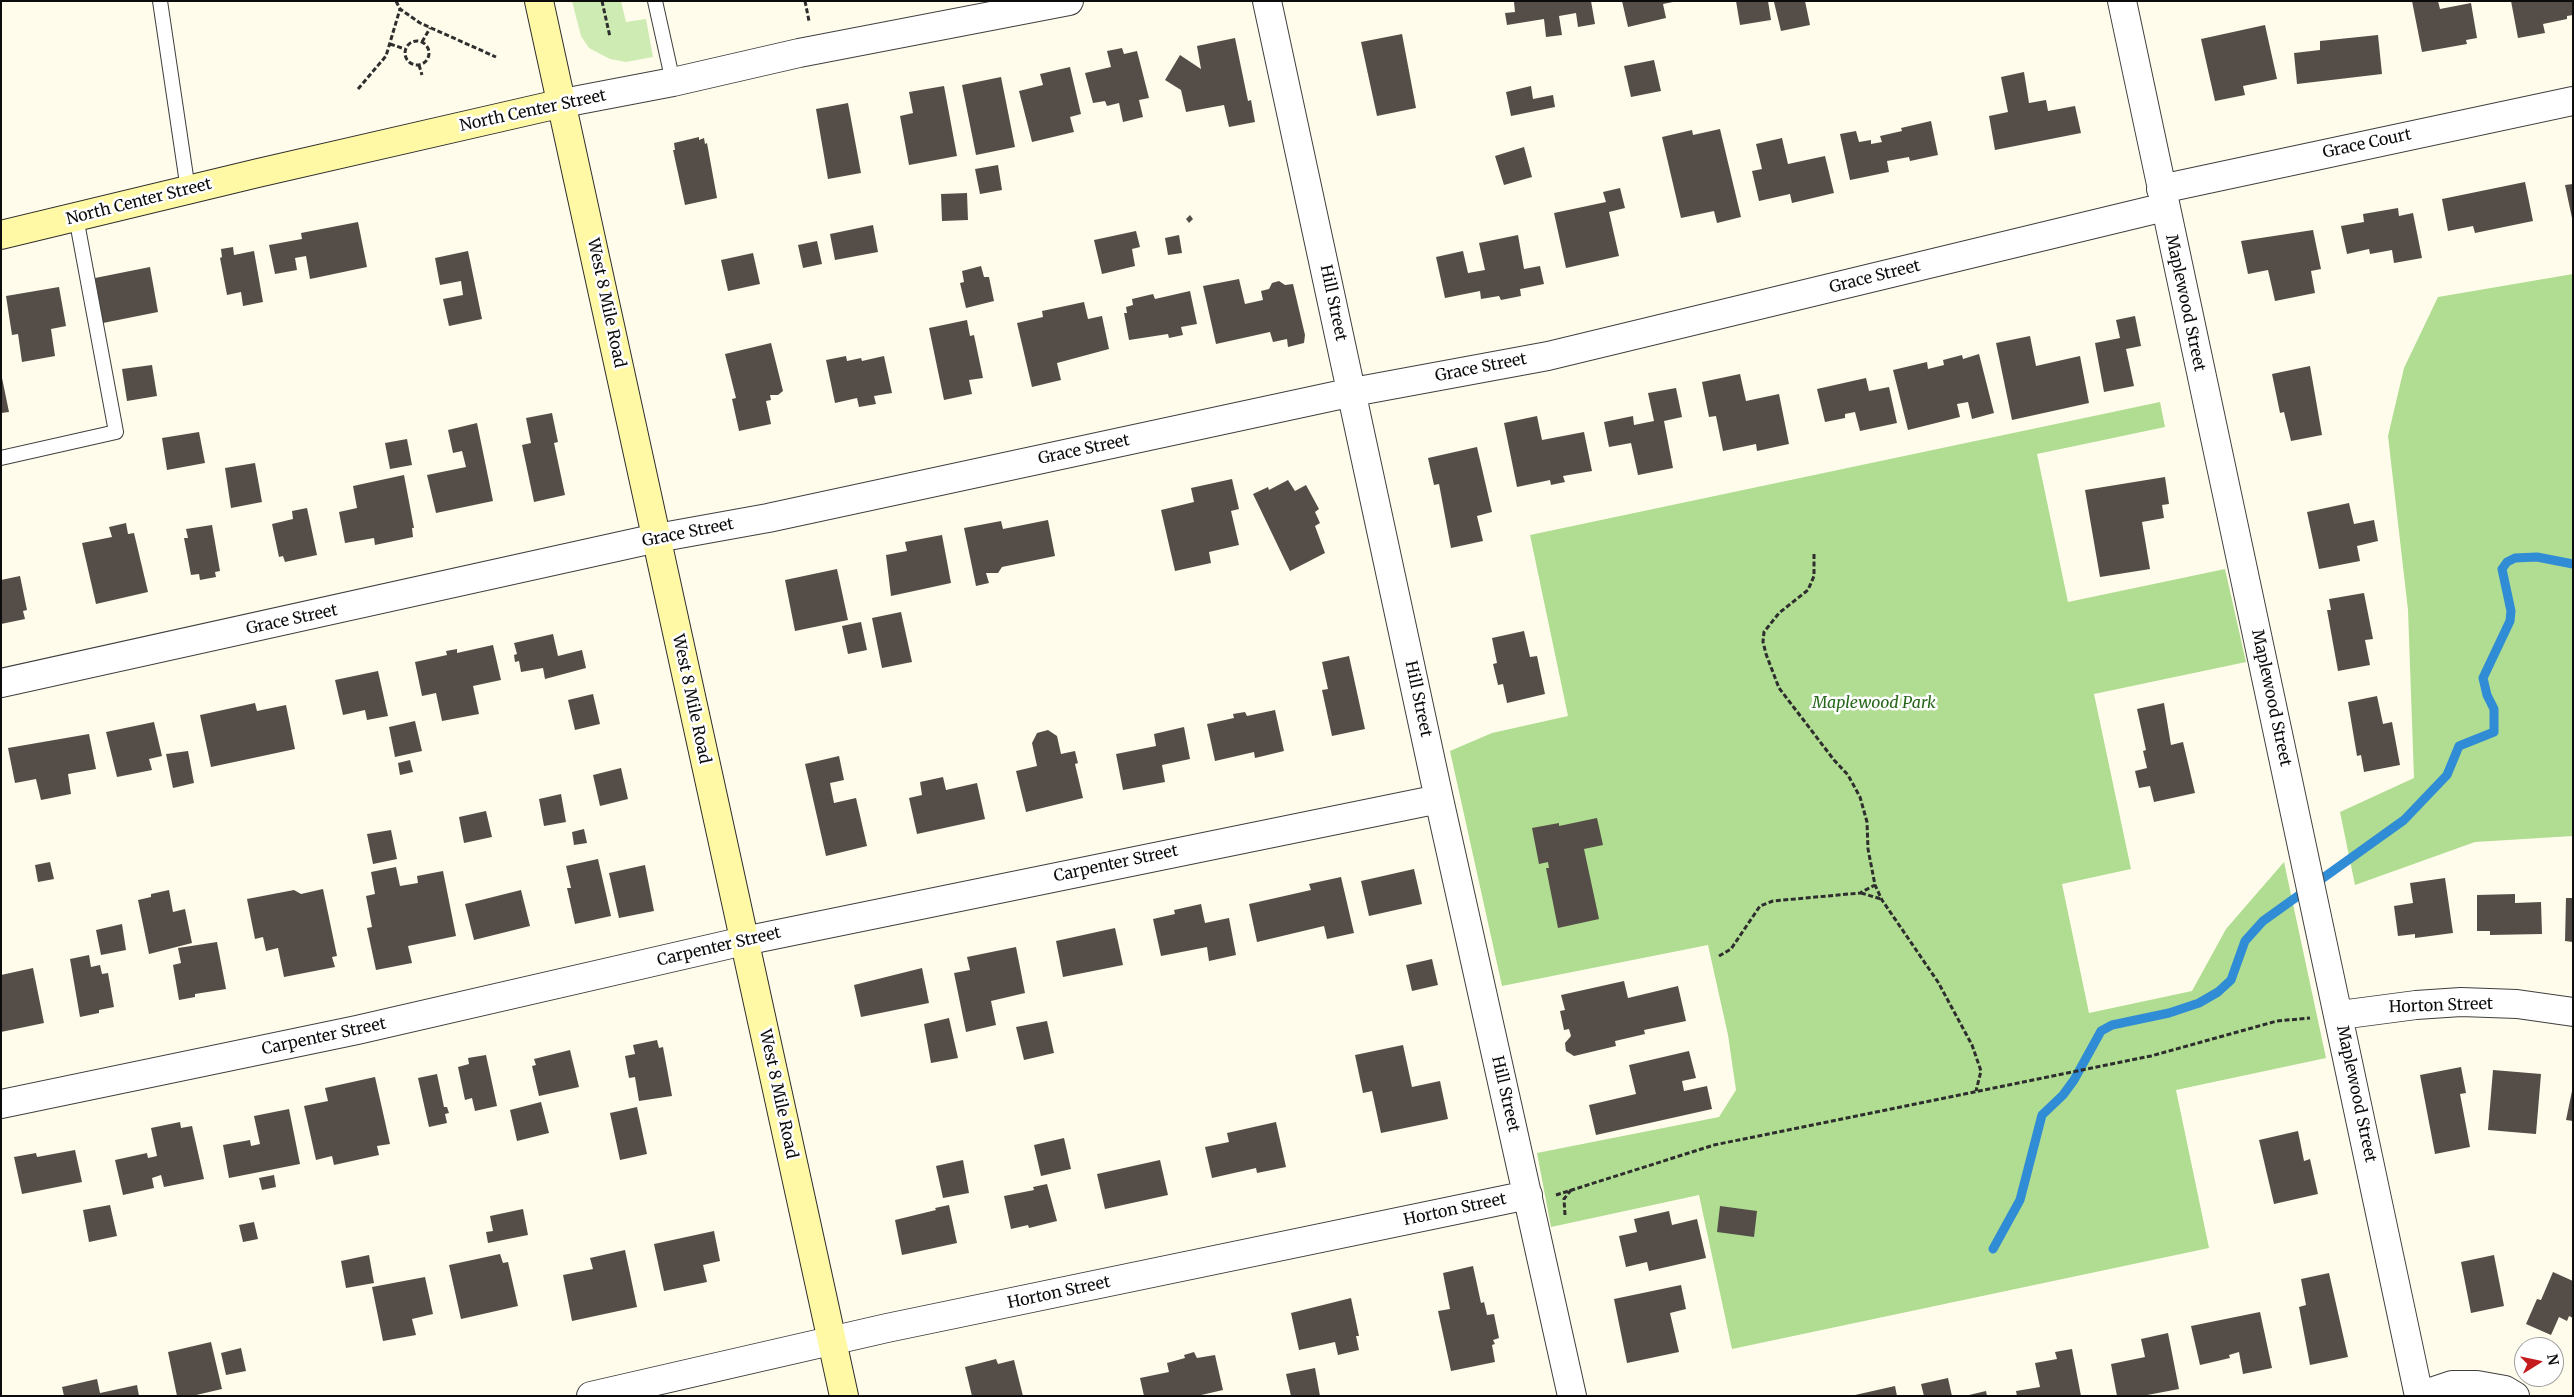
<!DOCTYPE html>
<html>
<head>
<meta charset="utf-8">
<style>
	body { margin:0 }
	#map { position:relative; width:2574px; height:1397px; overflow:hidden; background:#fffceb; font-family:Merriweather,serif }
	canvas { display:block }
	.frame { position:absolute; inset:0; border:2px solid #0c0c0c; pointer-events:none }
	.north { position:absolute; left:2514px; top:1337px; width:50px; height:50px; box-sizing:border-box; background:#fff; border:1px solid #9e9e9e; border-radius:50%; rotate:80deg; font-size:14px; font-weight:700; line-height:20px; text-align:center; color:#0c0c0c }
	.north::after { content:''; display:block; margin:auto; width:18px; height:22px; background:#c41c1d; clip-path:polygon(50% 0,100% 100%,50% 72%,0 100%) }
</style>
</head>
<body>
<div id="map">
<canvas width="2574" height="1397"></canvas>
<div class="frame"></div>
<div class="north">N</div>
</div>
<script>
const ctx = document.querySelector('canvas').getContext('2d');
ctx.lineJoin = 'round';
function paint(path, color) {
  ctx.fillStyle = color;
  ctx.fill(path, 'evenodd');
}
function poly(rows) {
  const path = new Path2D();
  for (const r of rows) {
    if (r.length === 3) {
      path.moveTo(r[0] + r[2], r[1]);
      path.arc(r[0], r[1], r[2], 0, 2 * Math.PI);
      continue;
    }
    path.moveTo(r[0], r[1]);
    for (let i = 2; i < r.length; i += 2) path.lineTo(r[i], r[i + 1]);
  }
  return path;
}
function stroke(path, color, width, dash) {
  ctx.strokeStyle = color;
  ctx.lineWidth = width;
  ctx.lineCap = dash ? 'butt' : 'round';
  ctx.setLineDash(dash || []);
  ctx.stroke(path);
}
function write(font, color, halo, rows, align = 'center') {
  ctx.font = font + ' Merriweather,serif';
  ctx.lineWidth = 5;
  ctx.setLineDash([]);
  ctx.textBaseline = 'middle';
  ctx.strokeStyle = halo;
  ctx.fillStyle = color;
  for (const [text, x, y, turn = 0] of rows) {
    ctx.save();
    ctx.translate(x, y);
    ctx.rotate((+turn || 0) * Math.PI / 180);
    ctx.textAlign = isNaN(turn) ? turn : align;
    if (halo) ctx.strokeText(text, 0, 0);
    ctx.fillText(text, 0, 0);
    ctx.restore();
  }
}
paint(poly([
	[572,1,621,1,626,22,646,19,653,57,626,62,610,59,589,48,581,36]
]), '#ceebb3');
paint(poly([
	[2573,274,2573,836,2475,842,2355,885,2340,812,2414,778,2408,610,2388,436,2404,368,2438,297],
	[2160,402,2165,427,2037,454,2068,602,2225,569,2246,662,2094,694,2131,869,2062,884,2089,1013,2192,991,2226,929,2284,862,2326,1058,2176,1090,2209,1248,1732,1349,1699,1195,1551,1227,1537,1153,1719,1117,1736,1090,1728,1035,1708,945,1502,986,1450,751,1492,733,1568,716,1530,535]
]), '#b0dd91');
stroke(poly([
	[1993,1249,2020,1200,2042,1115,2063,1095,2074,1080,2101,1031,2112,1025,2169,1013,2199,1003,2218,992,2231,980,2245,941,2263,921,2404,820,2447,775,2459,746,2494,732,2494,709,2487,695,2483,678,2510,621,2511,611,2502,569,2507,562,2515,558,2537,557,2573,564]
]), '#2f8cd5', 9);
paint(poly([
	[1518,1,1591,1,1595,24,1578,27,1576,13,1559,16,1562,35,1546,37,1544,19,1507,25,1505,13,1515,12,1514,2],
	[1622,1,1673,1,1673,2,1663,4,1666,18,1628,27],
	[1736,1,1768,1,1771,20,1740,25],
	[1805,1,1810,25,1781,31,1774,2],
	[2412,1,2438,1,2440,9,2471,3,2477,38,2466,40,2467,44,2422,52],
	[2511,1,2573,1,2573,15,2567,16,2567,19,2543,24,2545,33,2518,38],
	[2265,25,2277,79,2243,86,2245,95,2215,101,2201,39],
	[1402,34,1416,108,1377,116,1361,42],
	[2378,35,2382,74,2297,84,2294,53,2320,50,2320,41],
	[1235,38,1248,101,1251,100,1255,122,1229,127,1224,105,1186,112,1181,90,1165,80,1180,55,1201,69,1197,46],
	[1122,48,1124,54,1137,51,1149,98,1139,100,1143,117,1123,122,1119,103,1107,106,1105,101,1093,103,1085,73,1111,67,1107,51],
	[1654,60,1661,91,1631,97,1624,66],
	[1070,67,1081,114,1070,117,1074,132,1032,142,1019,91,1043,85,1040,74],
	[2024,72,2029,103,2046,100,2048,111,2075,106,2081,133,1995,150,1989,116,2008,112,2001,77],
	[1001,77,1015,147,976,155,962,85],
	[944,86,957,156,909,165,900,116,913,113,909,92],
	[1531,86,1533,99,1553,95,1555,107,1511,116,1506,92],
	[848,103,861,173,828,179,816,109],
	[1931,121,1938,155,1910,161,1909,157,1887,161,1889,172,1850,180,1840,134,1856,131,1859,142,1871,140,1871,144,1882,142,1880,136,1902,131,1901,128],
	[1720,129,1741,217,1717,223,1714,211,1681,218,1662,137,1692,130,1693,135],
	[699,137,699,140,704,138,705,144,707,143,717,198,685,205,673,150,675,150,674,143],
	[1782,138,1788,164,1825,156,1834,193,1792,203,1790,194,1759,201,1752,171,1762,169,1756,144],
	[1524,147,1532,177,1504,185,1495,156],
	[998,165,1002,190,980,194,975,169],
	[2525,182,2533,221,2475,233,2473,226,2448,231,2442,199],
	[2573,184,2573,218,2572,218,2565,185],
	[1620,188,1625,208,1609,212,1619,256,1566,268,1554,213,1606,202,1603,192],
	[967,193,968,220,942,221,941,194],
	[2398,208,2399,216,2413,213,2422,258,2394,263,2392,250,2370,254,2369,249,2347,254,2341,226,2364,222,2363,214],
	[1190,215,1193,219,1189,223,1186,219],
	[358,222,367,267,310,279,306,256,295,258,297,270,275,274,269,245,302,239,301,233],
	[873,225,878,252,835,260,830,234],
	[2313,230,2321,269,2311,271,2315,293,2275,301,2268,270,2248,274,2241,241],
	[1136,231,1140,247,1132,249,1135,266,1102,274,1094,240],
	[1179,235,1182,253,1168,255,1165,238],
	[1518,235,1524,269,1540,266,1544,284,1520,289,1521,296,1501,300,1499,296,1481,299,1480,291,1445,298,1436,257,1463,251,1468,273,1485,270,1479,243],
	[817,241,822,264,803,268,798,245],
	[233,247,234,255,254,251,263,302,243,306,241,292,227,295,220,258,222,257,221,249],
	[468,251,482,319,449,326,443,299,463,295,461,281,440,285,435,258],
	[753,253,760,284,728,291,721,260],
	[981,266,984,277,989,277,994,301,966,308,960,283,964,282,962,271],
	[150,267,158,312,103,323,95,278],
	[1239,279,1245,304,1263,300,1261,291,1269,289,1272,283,1279,281,1285,285,1293,284,1305,335,1304,343,1288,347,1287,339,1273,342,1270,332,1216,344,1203,286],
	[59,287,66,326,51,329,55,356,22,362,18,334,12,335,6,296],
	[1190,291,1197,324,1181,327,1183,335,1169,338,1168,334,1129,340,1124,313,1127,313,1126,307,1133,305,1132,299,1153,294,1155,299],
	[1084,302,1088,319,1102,316,1109,349,1057,363,1061,380,1032,387,1017,323,1043,317,1042,311],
	[2135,316,2141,346,2126,349,2134,386,2104,392,2095,343,2120,338,2116,320],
	[967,320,970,336,974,335,983,378,969,380,972,394,944,400,929,328],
	[2030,336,2036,366,2080,356,2089,403,2012,420,1996,343],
	[771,343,783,391,778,395,770,395,771,400,766,401,771,424,739,431,732,399,736,398,725,354],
	[1979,354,1994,413,1972,419,1968,402,1957,404,1960,417,1908,430,1893,370,1927,362,1928,369,1944,365,1943,360,1962,355,1963,359],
	[846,356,847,361,861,358,862,361,884,356,892,393,874,396,876,404,859,407,857,398,835,403,826,360],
	[152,365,157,396,127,401,122,369],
	[2310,366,2322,435,2291,441,2284,412,2280,413,2272,374],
	[1,373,9,412,1,413],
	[1740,374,1746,401,1779,394,1789,444,1757,451,1756,444,1723,451,1716,416,1709,417,1702,382],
	[1866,378,1869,391,1889,387,1897,423,1860,431,1855,412,1845,414,1845,418,1825,422,1817,389],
	[1676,388,1682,417,1664,421,1673,468,1638,475,1631,443,1609,447,1604,422,1633,416,1634,425,1654,421,1648,393],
	[552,413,558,442,554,443,565,495,534,502,522,445,531,443,526,418],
	[1537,416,1542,440,1584,432,1592,471,1563,476,1565,482,1551,485,1550,480,1517,487,1504,423],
	[477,423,493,501,436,513,427,475,466,467,462,451,453,453,448,430],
	[199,432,205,463,167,470,162,438],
	[407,439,412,465,390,469,385,443],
	[1477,447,1492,512,1477,516,1483,541,1451,548,1439,484,1434,485,1428,458],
	[255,463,262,502,231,508,225,468],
	[404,475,414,528,412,528,413,537,375,545,374,538,345,543,339,512,357,508,353,486],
	[2165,477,2169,504,2162,505,2164,518,2142,522,2150,569,2100,577,2085,490],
	[1232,479,1239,509,1231,511,1239,545,1209,552,1211,563,1175,571,1161,510,1194,502,1191,488],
	[1288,480,1295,491,1306,485,1319,509,1315,512,1320,523,1315,526,1325,553,1290,571,1253,494,1268,487,1269,490],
	[2349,503,2354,524,2374,520,2378,541,2357,546,2360,561,2319,569,2307,512],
	[307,508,317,555,285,562,283,556,279,557,272,524,293,519,292,511],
	[1048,520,1055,556,1002,567,998,573,986,573,989,583,976,586,964,528,1001,521,1003,529],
	[126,523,128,534,134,533,148,592,96,604,82,543,112,537,109,527],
	[212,525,220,571,215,572,216,577,200,580,199,574,191,575,184,538,188,538,186,529],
	[942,535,951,583,891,596,886,555,907,551,905,542],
	[837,569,848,620,795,631,785,580],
	[20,576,27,610,23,611,25,619,1,624,1,580],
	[2364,593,2373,639,2365,640,2370,665,2338,671,2327,610,2331,610,2329,599],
	[901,612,912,662,882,668,872,618],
	[861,622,867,650,848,654,842,626],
	[1524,631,1530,657,1537,656,1545,694,1507,703,1503,684,1498,685,1493,664,1497,663,1492,638],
	[553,634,558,656,582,650,586,668,545,679,543,668,521,672,519,661,515,662,514,655,517,654,514,643],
	[493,645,501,680,473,686,479,714,442,721,436,693,422,696,415,662,447,655,446,651,457,649,457,653],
	[1349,656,1365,729,1332,736,1322,690,1328,689,1322,662],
	[378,671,388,716,367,720,365,710,343,715,335,680],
	[593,694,600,724,575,730,568,700],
	[2377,696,2383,724,2392,722,2400,765,2364,772,2361,755,2357,756,2348,702],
	[255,703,257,711,286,705,295,749,211,767,200,715],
	[2164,703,2171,745,2183,742,2195,793,2154,802,2150,786,2139,788,2135,771,2147,768,2143,751,2146,750,2137,709],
	[1275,710,1284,751,1255,758,1254,752,1215,761,1207,724,1234,718,1233,714,1245,712,1247,716],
	[415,721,422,751,395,757,389,727],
	[154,722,162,756,149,759,152,770,117,777,106,732],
	[1184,727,1190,759,1162,765,1165,782,1123,790,1116,754,1156,746,1154,734],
	[1048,730,1057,736,1061,754,1075,751,1078,763,1075,764,1083,798,1026,812,1016,771,1037,766,1032,743,1037,733],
	[89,734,96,769,68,774,71,794,41,800,36,779,15,783,8,748],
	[188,751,194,783,173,788,166,754],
	[839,756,844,780,830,783,834,803,856,798,867,846,826,856,805,764],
	[410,760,413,772,400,775,398,763],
	[621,768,628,799,600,806,593,775],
	[943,777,946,790,977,783,985,819,917,834,909,798,922,795,920,782],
	[561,794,566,822,544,826,539,799],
	[486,811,492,837,464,843,459,817],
	[1597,818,1603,845,1584,849,1599,919,1558,928,1546,868,1549,868,1548,862,1539,864,1532,828,1559,823,1559,826],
	[584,829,587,843,574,845,572,832],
	[391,830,397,859,373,864,367,834],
	[598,859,611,916,575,924,567,888,571,888,566,866],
	[50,862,54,879,38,882,35,865],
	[645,865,654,911,619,918,609,873],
	[396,867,400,886,418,883,417,876,443,871,456,936,408,946,412,963,376,970,367,928,372,927,366,896,375,894,371,872],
	[1414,869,1422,904,1369,916,1361,881],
	[1341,877,1354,933,1327,939,1324,926,1257,942,1249,904,1311,890,1309,884],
	[2445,878,2453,933,2415,938,2415,934,2398,936,2394,906,2413,903,2410,883],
	[323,889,337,956,332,957,335,967,284,977,278,948,266,951,263,937,255,939,247,899,294,890,301,894],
	[169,890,173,912,185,909,192,943,149,954,138,900,151,897,151,894],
	[521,890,530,926,474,940,465,904],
	[2515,894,2515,903,2541,902,2542,934,2490,935,2490,931,2477,931,2477,895],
	[2566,898,2573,898,2573,942,2565,941],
	[1201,904,1205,923,1229,918,1236,955,1209,961,1207,947,1161,956,1153,919,1175,914,1174,910],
	[122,924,126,950,101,955,96,930],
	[1115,928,1123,965,1063,977,1056,941],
	[217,942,226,989,195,994,195,997,179,1000,173,965,181,963,178,948],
	[1016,947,1025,993,991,1001,996,1025,966,1032,954,973,970,970,967,957],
	[89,955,91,967,100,965,102,974,108,973,114,1007,99,1010,99,1013,80,1017,70,959],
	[1432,959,1438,985,1412,991,1406,965],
	[33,968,44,1023,1,1032,1,975],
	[922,968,929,1003,861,1017,854,985],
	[1624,981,1628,998,1678,986,1686,1021,1644,1030,1645,1034,1615,1041,1616,1046,1574,1056,1566,1051,1565,1043,1571,1036,1569,1029,1564,1030,1560,1011,1565,1010,1561,995],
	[949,1018,958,1058,931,1063,924,1024],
	[1047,1021,1054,1053,1024,1060,1016,1027],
	[657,1040,659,1048,663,1047,672,1096,639,1101,635,1077,629,1078,625,1056,635,1054,633,1045],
	[1403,1045,1412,1087,1440,1081,1448,1119,1381,1133,1372,1091,1363,1093,1355,1055],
	[570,1050,579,1087,539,1096,532,1066,536,1065,534,1059],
	[1689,1051,1696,1078,1682,1081,1684,1091,1707,1086,1712,1109,1596,1135,1589,1105,1636,1094,1629,1065],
	[486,1055,497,1106,475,1111,472,1098,465,1100,458,1067,469,1064,468,1058],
	[2461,1067,2466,1093,2460,1094,2470,1147,2435,1154,2420,1075],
	[2493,1070,2541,1074,2536,1134,2488,1130],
	[437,1074,444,1107,447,1107,449,1113,445,1114,447,1123,429,1127,418,1078],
	[375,1077,390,1144,377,1146,379,1155,334,1165,332,1156,316,1160,304,1106,328,1101,325,1088],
	[2572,1091,2573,1091,2573,1121,2566,1120],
	[541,1102,549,1133,517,1141,510,1110],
	[637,1107,647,1154,620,1160,610,1113],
	[289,1109,300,1164,229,1178,223,1145,250,1140,251,1146,260,1144,254,1116],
	[180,1122,181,1128,192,1126,204,1179,164,1187,161,1175,152,1178,154,1188,123,1195,115,1160,147,1153,148,1158,157,1156,151,1128],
	[1276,1122,1286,1167,1257,1173,1256,1168,1212,1178,1205,1147,1229,1142,1227,1133],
	[2298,1131,2304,1161,2310,1159,2318,1194,2274,1204,2259,1140],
	[1064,1138,1071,1169,1041,1176,1034,1145],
	[75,1150,82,1182,22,1194,14,1157,36,1153,37,1157],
	[963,1160,969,1193,943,1198,936,1166],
	[1160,1160,1168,1195,1105,1209,1097,1174],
	[274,1175,276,1187,262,1190,259,1178],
	[1047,1184,1057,1221,1029,1228,1028,1225,1011,1229,1004,1196,1034,1190,1033,1187],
	[110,1205,117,1236,89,1242,83,1210],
	[949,1205,957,1243,902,1255,895,1220,936,1210,935,1208],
	[1720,1206,1757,1211,1754,1237,1717,1232],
	[523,1209,528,1235,488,1243,486,1232,493,1231,490,1216],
	[1669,1211,1672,1225,1697,1219,1706,1258,1649,1271,1647,1262,1626,1267,1619,1236,1637,1232,1634,1219],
	[254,1222,258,1239,243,1242,239,1225],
	[714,1231,720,1261,703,1265,707,1282,664,1291,654,1244],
	[625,1250,637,1307,572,1321,563,1275,593,1269,590,1258],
	[500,1254,503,1263,508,1262,518,1306,461,1319,449,1265],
	[369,1255,374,1283,346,1288,341,1261],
	[2494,1255,2504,1306,2471,1313,2461,1262],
	[1473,1266,1481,1303,1484,1302,1487,1315,1494,1314,1499,1338,1493,1340,1495,1344,1492,1345,1495,1362,1451,1371,1438,1311,1450,1309,1443,1273],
	[2553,1272,2573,1281,2573,1318,2569,1316,2567,1321,2559,1317,2551,1335,2526,1324,2537,1299,2541,1300],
	[2329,1273,2348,1357,2310,1365,2299,1307,2306,1305,2301,1279],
	[425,1277,433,1314,412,1319,416,1335,383,1341,372,1287],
	[1681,1285,1686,1309,1670,1313,1679,1352,1627,1363,1614,1299],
	[1351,1298,1359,1336,1356,1336,1359,1350,1338,1355,1335,1342,1299,1350,1291,1313],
	[2260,1312,2272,1368,2243,1374,2239,1352,2229,1355,2230,1358,2200,1365,2191,1326],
	[2168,1333,2179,1389,2142,1396,2117,1396,2111,1364,2145,1357,2141,1339],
	[211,1342,222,1389,192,1396,177,1396,168,1352],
	[241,1348,246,1371,226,1375,221,1353],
	[2072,1349,2081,1396,2017,1396,2016,1391,2040,1387,2035,1363,2057,1359,2055,1352],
	[1194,1352,1197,1358,1215,1355,1223,1390,1197,1396,1144,1396,1140,1378,1169,1372,1167,1363,1185,1358,1184,1355],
	[996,1359,998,1364,1014,1360,1023,1396,972,1396,965,1367],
	[1315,1368,1320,1396,1291,1396,1286,1374],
	[1948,1378,1952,1396,1924,1396,1921,1384],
	[97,1379,100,1393,137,1385,139,1396,64,1396,62,1387],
	[1895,1386,1897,1396,1855,1396,1855,1395],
	[1986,1391,1987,1396,1969,1396,1969,1395]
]), '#554e48');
const service = poly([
	[160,1,188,190],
	[655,1,673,82],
	[1,458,116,432,76,217]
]);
const minor = poly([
	[1267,1,1439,799,1572,1396],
	[2122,1,2419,1396],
	[2161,189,2573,101],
	[1,683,657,538,768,518,1353,392,1548,356,2165,207],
	[2340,1015,2416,1005,2461,1002,2517,1004,2573,1012],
	[1,1104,357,1030,744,941,1439,799],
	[591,1396,887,1328,1528,1195],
	[2419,1396,2452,1385,2477,1385,2505,1390,2515,1396]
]);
const tertiary = poly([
	[563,103,673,82,799,53,1069,1]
]);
const secondary = poly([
	[539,1,844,1396],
	[1,235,258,173,563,103]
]);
stroke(service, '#3f3f3f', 16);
stroke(minor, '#3f3f3f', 30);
stroke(tertiary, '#3f3f3f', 30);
stroke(secondary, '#2e2e2e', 30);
stroke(poly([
	[396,1,400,9,420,23,496,57],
	[602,1,610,37],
	[805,1,809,21],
	[417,53,12],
	[422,42,430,28],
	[390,44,405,49],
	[419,65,422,75],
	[358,89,386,56,400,9],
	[1814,554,1814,576,1808,590,1779,613,1764,632,1763,642,1766,654,1779,688,1834,760,1848,775,1860,797,1867,822,1868,849,1875,885,1882,900,1938,982,1972,1045,1981,1071,1976,1091],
	[1861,893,1881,899],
	[1719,956,1731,949,1760,906,1773,901,1860,893,1875,885],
	[1556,1195,1714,1145,2151,1056,2277,1021,2310,1018],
	[1565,1215,1564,1199,1571,1190]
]), '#2e2e2e', 3, [5, 2.5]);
stroke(service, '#fff', 14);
stroke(minor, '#fff', 28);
stroke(tertiary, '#fff', 28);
stroke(secondary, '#fff9a6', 28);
write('16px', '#0c0c0c', '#fff', [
	["North Center Street",533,111,-12],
	["Grace Court",2367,144,-12],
	["North Center Street",139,202,-14],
	["Grace Street",1875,277,-14],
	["West 8 Mile Road",606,303,78],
	["Hill Street",1333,303,78],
	["Maplewood Street",2185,303,78],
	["Grace Street",1481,368,-11],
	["Grace Street",1084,450,-12],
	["Grace Street",688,533,-11],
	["Grace Street",292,620,-12],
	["Maplewood Street",2271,698,78],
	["West 8 Mile Road",691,699,78],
	["Hill Street",1418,699,78],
	["Carpenter Street",1116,864,-12],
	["Carpenter Street",719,947,-13],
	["Horton Street",2441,1006,-2],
	["Carpenter Street",324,1037,-12],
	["West 8 Mile Road",778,1094,78],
	["Hill Street",1505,1094,77],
	["Maplewood Street",2356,1094,78],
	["Horton Street",1455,1210,-12],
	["Horton Street",1059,1293,-12]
]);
write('italic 16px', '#266719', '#fff', [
	["Maplewood Park",1874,703]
]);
</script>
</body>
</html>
